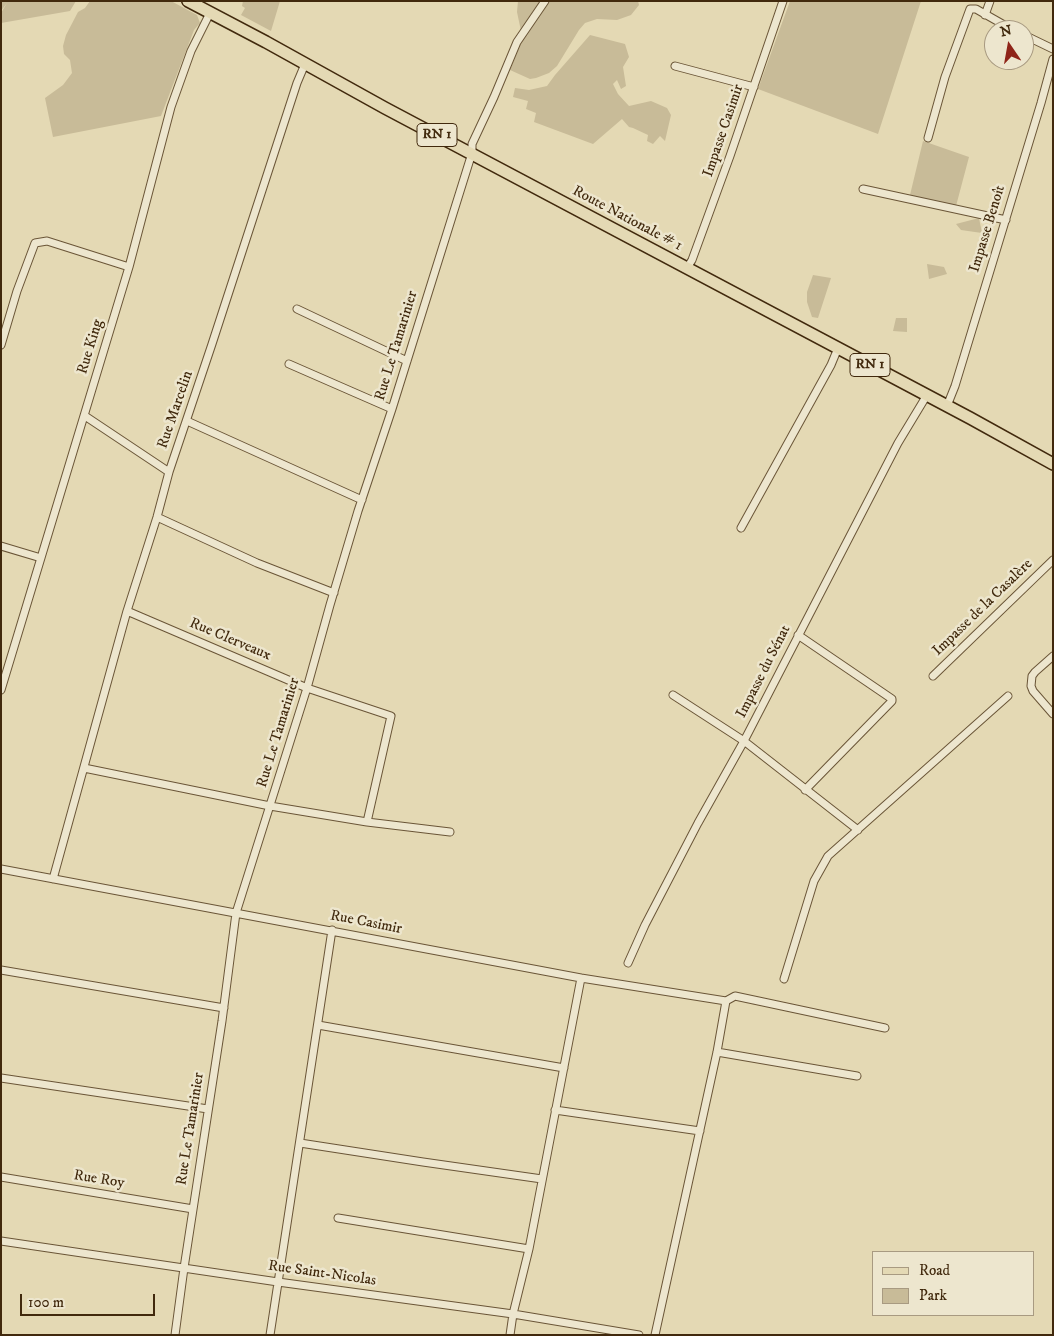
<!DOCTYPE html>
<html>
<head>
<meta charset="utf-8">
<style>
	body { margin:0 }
	#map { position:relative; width:1054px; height:1336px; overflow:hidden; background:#e4d9b4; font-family:"IM FELL DW Pica",serif }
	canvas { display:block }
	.frame { position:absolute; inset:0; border:2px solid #41290d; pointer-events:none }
	.legend { position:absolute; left:872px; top:1251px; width:162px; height:65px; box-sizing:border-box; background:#ede6ce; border:1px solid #a89a81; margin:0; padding:6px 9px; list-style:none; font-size:15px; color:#41290d }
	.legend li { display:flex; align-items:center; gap:10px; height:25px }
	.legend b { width:25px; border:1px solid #a89a81 }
	.north { position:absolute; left:984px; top:20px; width:50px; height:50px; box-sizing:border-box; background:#ede6ce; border:1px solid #a89a81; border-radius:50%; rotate:348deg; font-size:14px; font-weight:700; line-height:20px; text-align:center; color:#41290d }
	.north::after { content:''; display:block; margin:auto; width:18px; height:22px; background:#8f2418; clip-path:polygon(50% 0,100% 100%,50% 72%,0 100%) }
	.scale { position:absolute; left:20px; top:1294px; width:135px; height:22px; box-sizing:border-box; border:2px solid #41290d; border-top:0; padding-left:6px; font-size:15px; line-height:18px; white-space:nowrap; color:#41290d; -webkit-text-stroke:4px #ede6ce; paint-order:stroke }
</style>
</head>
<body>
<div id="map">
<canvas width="1054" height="1336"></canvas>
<div class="frame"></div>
<ul class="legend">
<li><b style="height:6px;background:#e4d9b4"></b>Road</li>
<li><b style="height:14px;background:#c8bb98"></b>Park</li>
</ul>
<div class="north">N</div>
<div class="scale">100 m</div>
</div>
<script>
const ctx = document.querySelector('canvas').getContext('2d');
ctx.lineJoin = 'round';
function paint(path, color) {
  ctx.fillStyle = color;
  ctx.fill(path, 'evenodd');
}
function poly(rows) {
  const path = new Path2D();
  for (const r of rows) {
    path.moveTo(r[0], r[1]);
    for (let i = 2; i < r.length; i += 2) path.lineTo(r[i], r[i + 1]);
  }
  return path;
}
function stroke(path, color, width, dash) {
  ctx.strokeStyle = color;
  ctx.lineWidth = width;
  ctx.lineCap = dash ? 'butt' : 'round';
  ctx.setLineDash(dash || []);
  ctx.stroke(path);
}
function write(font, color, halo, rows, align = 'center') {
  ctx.font = font + ' "IM FELL DW Pica",serif';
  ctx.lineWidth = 5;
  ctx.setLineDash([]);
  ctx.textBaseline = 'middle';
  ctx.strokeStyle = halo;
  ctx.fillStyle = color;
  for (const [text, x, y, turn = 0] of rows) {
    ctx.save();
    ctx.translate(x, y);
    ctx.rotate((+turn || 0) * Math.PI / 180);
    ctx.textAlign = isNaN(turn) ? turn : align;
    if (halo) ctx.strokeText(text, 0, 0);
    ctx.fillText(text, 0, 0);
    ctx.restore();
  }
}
paint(poly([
	[1,1,8,2,76,1,70,11,1,23,1,13,7,3,1,11],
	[90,1,171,1,197,15,200,23,194,30,161,116,53,137,45,98,63,85,72,73,70,60,64,54,63,46,66,35,78,12,85,8],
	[243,1,280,1,271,31,241,15,245,8,242,6],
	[518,1,541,1,521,31,517,12],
	[550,1,638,1,639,5,631,15,617,20,597,19,585,23,579,30,557,66,549,73,536,78,530,79,510,70,521,43],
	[790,1,921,1,878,134,758,89],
	[590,35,625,44,629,57,623,67,626,86,621,89,617,80,613,84,618,94,629,106,651,101,667,108,671,115,665,141,660,136,653,144,647,141,648,135,633,128,629,127,622,119,593,144,534,122,536,113,526,109,528,101,513,97,515,88,529,90,547,86,555,75],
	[923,141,969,157,956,206,910,195],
	[979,218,982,233,961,230,956,224],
	[927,264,944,267,947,274,929,279],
	[813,275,831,278,818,318,812,317,807,302,807,292],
	[896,318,907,318,907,332,893,331]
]), '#c8bb98');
const minor = poly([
	[985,15,990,1],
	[1024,35,1053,49],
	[675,66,754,87],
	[928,138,945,77,970,9,976,9,1013,30],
	[863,189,1006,220],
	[687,268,692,260,730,156,783,1],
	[297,309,407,361],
	[1,345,17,291,35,243,47,241,129,267],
	[289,364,392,409],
	[947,406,955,386,1041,103,1053,59],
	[85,416,169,472],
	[187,421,362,500],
	[157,517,257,563,334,593],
	[741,528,831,365,838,348],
	[1,546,41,558],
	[127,611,307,688,391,716,367,822],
	[798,635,892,699,892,701,805,790],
	[1053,656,1035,672,1032,676,1031,686,1033,691,1053,714],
	[933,676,1053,560],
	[1,690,129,267,171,107,191,51,210,13],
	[673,695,744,741,858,830],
	[84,768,270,806,367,822,450,832],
	[1,869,581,978,726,1001],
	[53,879,127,611,157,517,169,472,212,344,297,83,305,64],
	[628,963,645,925,698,823,744,741,898,443,927,395],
	[1,970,224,1008],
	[784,979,814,881,828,856,1008,696],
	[318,1025,564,1068],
	[717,1052,857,1076],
	[1,1078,208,1109],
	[555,1110,700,1131],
	[300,1143,423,1162,542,1179],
	[1,1177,193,1209],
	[338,1218,529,1249],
	[1,1241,278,1282,513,1314,639,1335],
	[175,1335,184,1268,222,1021,236,913,307,688,330,605,358,511,392,409,472,153,472,144,494,97,517,42,545,1],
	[270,1335,332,930],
	[510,1335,513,1314,529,1249,581,978],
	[655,1335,717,1052,726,1001,735,996,885,1028]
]);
const primary = poly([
	[188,1,266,42,385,108,970,418,1053,464]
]);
stroke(minor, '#6a5537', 9);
stroke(primary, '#41290d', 14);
stroke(minor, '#ede6ce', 7);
stroke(primary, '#e4d9b4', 11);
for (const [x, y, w] of [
	[437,135,40],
	[870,365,40]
]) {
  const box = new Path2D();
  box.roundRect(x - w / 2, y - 11.5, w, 23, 4);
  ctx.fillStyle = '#ede6ce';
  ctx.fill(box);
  stroke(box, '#41290d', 1);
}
write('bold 14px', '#41290d', null, [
	["RN 1",437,135],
	["RN 1",870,365]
]);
write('15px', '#41290d', '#ede6ce', [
	["Impasse Casimir",724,131,-71],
	["Route Nationale # 1",627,219,28],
	["Impasse Benoît",988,229,-73],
	["Rue Le Tamarinier",397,346,-73],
	["Rue King",91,347,-73],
	["Rue Marcelin",176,410,-71],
	["Impasse de la Casalère",983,608,-44],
	["Rue Clerveaux",230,640,23],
	["Impasse du Sénat",764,672,-63],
	["Rue Le Tamarinier",279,733,-73],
	["Rue Casimir",366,923,11],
	["Rue Le Tamarinier",191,1129,-81],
	["Rue Roy",99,1180,9],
	["Rue Saint-Nicolas",322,1274,8]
]);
</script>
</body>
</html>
